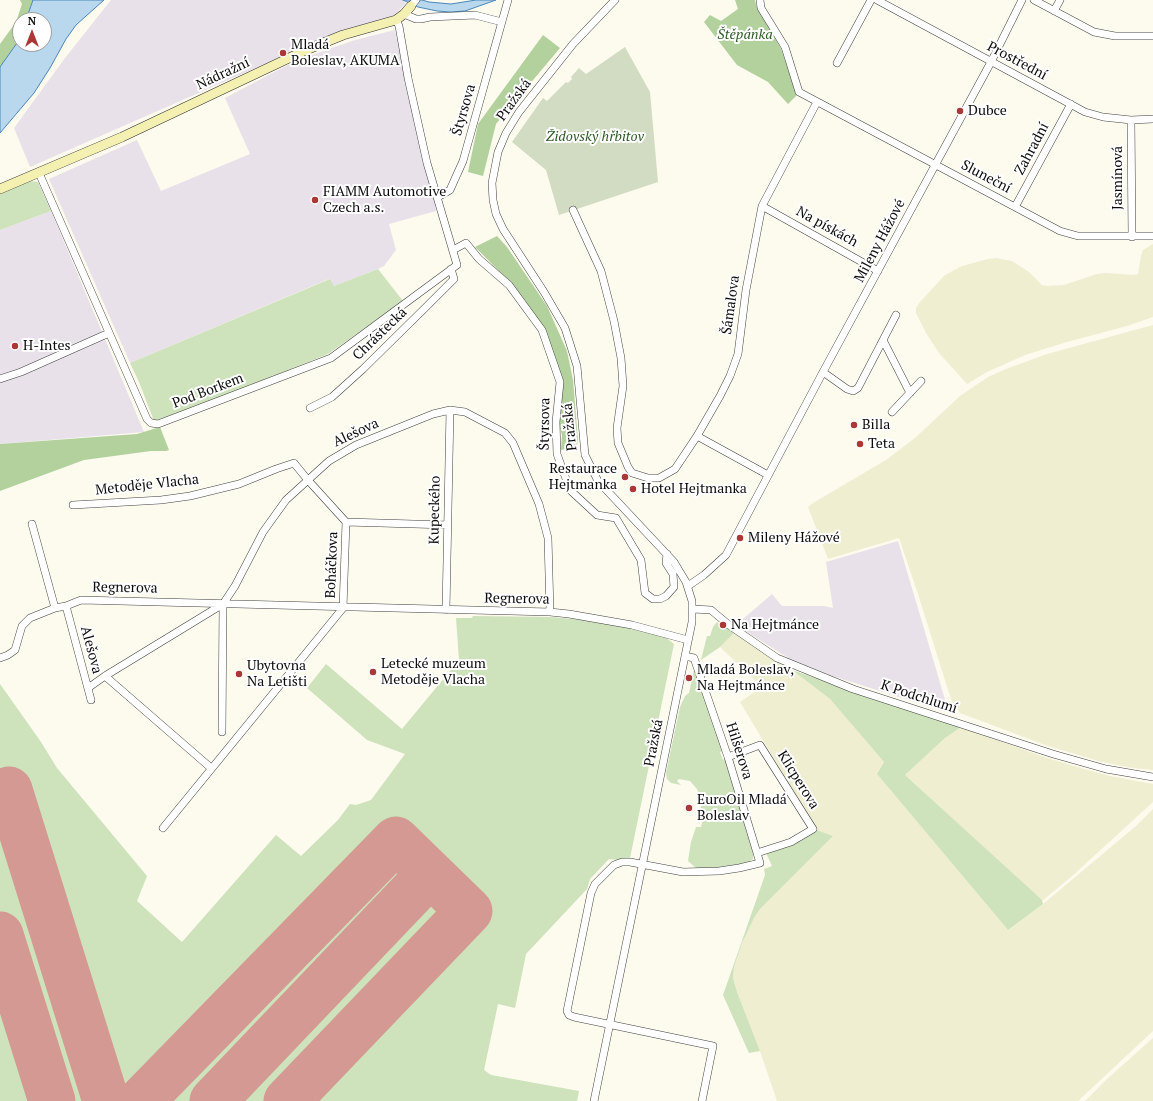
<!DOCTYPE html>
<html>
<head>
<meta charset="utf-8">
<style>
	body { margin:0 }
	#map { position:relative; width:1153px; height:1101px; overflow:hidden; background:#fdfaee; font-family:"PT Serif",serif }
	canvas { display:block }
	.north { position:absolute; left:12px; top:12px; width:40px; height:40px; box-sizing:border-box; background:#fff; border:1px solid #9e9e9e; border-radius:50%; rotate:0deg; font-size:11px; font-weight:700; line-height:16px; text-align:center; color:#0c0c0c }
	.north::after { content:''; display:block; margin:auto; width:14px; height:18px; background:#a93837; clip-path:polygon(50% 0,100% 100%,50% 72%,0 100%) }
</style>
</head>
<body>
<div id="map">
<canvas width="1153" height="1101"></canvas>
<div class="north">N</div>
</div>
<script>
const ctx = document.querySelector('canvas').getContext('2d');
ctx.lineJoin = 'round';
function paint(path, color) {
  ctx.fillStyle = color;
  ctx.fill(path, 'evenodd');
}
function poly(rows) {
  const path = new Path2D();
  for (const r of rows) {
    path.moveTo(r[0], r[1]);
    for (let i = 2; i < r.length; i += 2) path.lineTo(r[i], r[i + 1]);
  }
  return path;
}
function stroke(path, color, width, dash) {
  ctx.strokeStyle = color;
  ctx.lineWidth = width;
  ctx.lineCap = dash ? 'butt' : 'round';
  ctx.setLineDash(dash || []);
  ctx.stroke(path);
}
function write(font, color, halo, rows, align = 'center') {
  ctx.font = font + ' "PT Serif",serif';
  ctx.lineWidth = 4;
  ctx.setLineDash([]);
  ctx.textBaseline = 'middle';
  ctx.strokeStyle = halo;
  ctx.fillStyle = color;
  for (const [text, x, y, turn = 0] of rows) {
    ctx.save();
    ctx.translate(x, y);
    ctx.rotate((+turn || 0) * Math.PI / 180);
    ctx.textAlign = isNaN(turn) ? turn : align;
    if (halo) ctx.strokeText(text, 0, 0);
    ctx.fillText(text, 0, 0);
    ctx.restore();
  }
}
paint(poly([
	[111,0,403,0,406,3,394,16,340,31,30,167,14,128,65,58],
	[395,30,411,107,433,190,436,211,389,224,396,250,384,266,378,269,334,286,329,279,130,363,49,179,137,140,161,191,250,154,225,98,297,60,355,40],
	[51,211,97,320,144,432,0,444,0,230],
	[898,541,949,713,801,666,736,625,772,594,782,606,824,606,833,608,826,562]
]), '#e9e1ea');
paint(poly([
	[1153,244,1153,317,1127,326,1067,342,1025,355,987,372,967,384,939,353,926,333,916,313,916,308,920,302,945,275,962,266,988,259,996,258,1012,261,1029,272,1042,285,1046,286,1064,285,1097,274,1106,273,1133,275,1138,274,1141,256,1143,250],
	[1153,325,1153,770,1133,768,1102,762,1045,745,960,713,953,704,949,693,918,594,899,538,828,559,808,507,813,503,886,460,915,438,960,396,988,377,1006,369,1047,354],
	[734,633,775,661,792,670,830,699,884,762,877,774,1008,930,1043,904,1136,826,1153,809,1153,1031,1078,1101,777,1101,760,1051,737,992,733,978,734,967,742,943,754,918,760,909,833,836,817,830,740,702,762,687,720,647],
	[961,727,1044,757,1077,767,1110,776,1153,784,1153,802,1071,877,1042,901,905,775,945,738],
	[1153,1038,1153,1101,1085,1101,1107,1079]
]), '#efeed1');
paint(poly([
	[30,181,38,182,51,211,0,230,0,193],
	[378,269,403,301,328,354,198,406,154,421,139,382,130,363,330,279,334,286],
	[473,616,550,617,574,619,610,624,665,637,674,644,630,858,617,860,609,859,590,879,587,889,526,954,515,1008,498,1004,484,1070,491,1075,579,1091,577,1101,0,1101,0,684,41,742,57,768,147,876,137,901,182,942,276,835,301,856,338,820,350,804,356,805,371,800,405,754,367,740,307,688,326,664,402,729,459,660,456,618,472,618],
	[717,622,723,627,725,625,734,633,720,647,701,660,707,636,710,636,713,627],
	[694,670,698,678,723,751,720,752,723,760,725,759,753,853,753,859,746,863,713,868,696,868,688,861,691,842,696,827,701,827,703,819,699,818,701,805,699,804,700,796,697,789,690,781,679,779,677,781,681,785,671,783,667,779,666,773,680,707,685,696,689,693],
	[792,670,961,727,945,738,905,775,1042,900,1043,904,1008,930,877,774,884,762,830,699],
	[817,830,833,836,760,909,754,918,742,943,734,967,733,978,737,992,760,1051,749,1053,723,995,765,875,764,869,772,866,766,853,793,844]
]), '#cee2bc');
paint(poly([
	[20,0,33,0,26,20,20,20,20,34,17,43,0,67,0,44,16,22,22,4],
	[735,0,755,0,756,5,781,49,797,95,788,104,768,82,737,65,704,22,710,15,721,21,738,9],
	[543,35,560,48,496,124,483,176,468,172,478,124],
	[497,236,507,247,547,306,567,351,573,380,578,441,577,445,569,448,561,450,562,435,559,425,563,381,544,328,514,286,475,247],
	[160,427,169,450,166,451,151,451,84,460,0,491,0,444,137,434]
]), '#b2d19d');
paint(poly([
	[625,47,650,92,658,182,559,215,546,170,512,142,543,98,547,101,566,82,568,83,572,79,571,77,579,68,586,74]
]), '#d2dcc2');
const water = poly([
	[33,0,104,0,76,25,66,39,50,68,34,93,0,133,0,67,17,43,20,34,20,44,44,44,44,20,26,20,33,0],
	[403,0,422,0,429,2,451,4,476,0,496,0,465,11,450,12,437,11,418,7,403,0]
]);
paint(water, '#b9d7ed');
stroke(water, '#4a87ba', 1);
stroke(poly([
	[0,793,9,790,106,1101],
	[0,935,52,1101],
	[141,1101,396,840,469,911,287,1101],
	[213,1101,423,881]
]), '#d39992', 47);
const street = poly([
	[760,0,761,8,785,47,799,92,1060,231,1078,236,1153,236],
	[877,0,1085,112,1103,117,1131,120,1153,119],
	[1034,0,1094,32,1115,36,1153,36],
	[411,6,416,0],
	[1054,11,1060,0],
	[404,14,416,19,421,19,430,17,475,15,502,22],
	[837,63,871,0],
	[1131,120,1132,237],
	[39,173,147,419,151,423,158,424,331,358,457,265,427,163,408,78,399,26,396,20],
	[438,197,450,190,463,161,508,0],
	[762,206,878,271],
	[1015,207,1071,104],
	[573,210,601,271,614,321,621,358,623,386,617,428,618,443,628,467,632,473,648,478,659,478,675,469,697,436,720,396,730,376,738,354,746,290,762,206,817,102],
	[453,250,466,243,479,259,509,285,542,330,560,382,556,422,557,454,570,490,597,515,616,518,641,560,645,593,653,599,660,599,666,596,674,587,673,574,666,563,667,554],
	[883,340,910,393],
	[823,372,847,389,853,391,858,388,896,315],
	[0,379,21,372,109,333],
	[310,408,332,397,363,369,424,309,454,279,451,269],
	[892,412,921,381],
	[697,436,768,475],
	[73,505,161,500,190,496,239,484,276,469,294,463,307,479,346,522,343,608,163,828],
	[346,522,448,525],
	[32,524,55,608],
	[688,586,704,575,726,555,823,372,991,62,1022,0],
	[66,606,91,700],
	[693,609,711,610,729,625,777,658,853,689,1053,754,1106,769,1153,777],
	[446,610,450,410],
	[685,656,694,658,728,757,760,863,739,868,719,871,683,872,630,862,622,862,614,865,595,884,591,893,567,1011,569,1015,574,1017,713,1046,702,1101],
	[0,658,8,655,15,650,22,626,30,618,55,608,66,606,81,600,550,612,569,614,632,625,688,640],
	[105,676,211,768],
	[88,688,105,676,223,604],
	[222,732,223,604,235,586,263,532,286,500,329,461,356,445,433,414,450,410,465,412,505,433,513,443,539,504,548,538,550,612],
	[728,757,760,745,813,829,791,842,757,853],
	[594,1101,692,622,692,601,686,582,674,562,598,481,585,455,577,366,565,328,544,292,503,229,496,214,493,200,492,183,498,152,506,133,519,112,573,44,615,0]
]);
const secondary = poly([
	[0,189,122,137,306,50,343,35,396,20,404,14,411,6]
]);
stroke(street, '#3f3f3f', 8);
stroke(secondary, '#2e2e2e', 10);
stroke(street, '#fff', 7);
stroke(secondary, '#f4f0b1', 9);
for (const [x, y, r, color] of [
	[283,53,4,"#a93837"],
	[960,111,4,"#a93837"],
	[315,200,4,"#a93837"],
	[15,346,4,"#a93837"],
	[854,425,4,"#a93837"],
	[860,444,4,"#a93837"],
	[625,477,4,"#a93837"],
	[633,489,4,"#a93837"],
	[740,538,4,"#a93837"],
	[723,625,4,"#a93837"],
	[373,672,4,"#a93837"],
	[239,674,4,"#a93837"],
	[689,678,4,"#a93837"],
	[689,808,4,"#a93837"]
]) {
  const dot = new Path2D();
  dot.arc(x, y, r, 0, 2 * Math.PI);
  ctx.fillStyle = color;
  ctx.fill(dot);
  stroke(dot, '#fff', 1.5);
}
write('italic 14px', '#2e5b26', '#fff', [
	["Štěpánka",745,35],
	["Židovský hřbitov",595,137]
]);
write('14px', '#0c0c0c', '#fff', [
	["Mladá",291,45],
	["Boleslav, AKUMA",291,61],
	["Dubce",968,111],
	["FIAMM Automotive",323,192],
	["Czech a.s.",323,208],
	["H-Intes",23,346],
	["Billa",862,425],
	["Teta",868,444],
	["Restaurace",617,469,"right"],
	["Hejtmanka",617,485,"right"],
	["Hotel Hejtmanka",641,489],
	["Mileny Hážové",748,538],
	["Na Hejtmánce",731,625],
	["Letecké muzeum",381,664],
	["Metoděje Vlacha",381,680],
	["Ubytovna",247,666],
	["Na Letišti",247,682],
	["Mladá Boleslav,",697,670],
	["Na Hejtmánce",697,686],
	["EuroOil Mladá",697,800],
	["Boleslav",697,816]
], 'left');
write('14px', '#0c0c0c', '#fff', [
	["Prostřední",1017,61,28],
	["Nádražní",223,74,-25],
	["Pražská",514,100,-54],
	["Štyrsova",464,110,-74],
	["Zahradní",1032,149,-62],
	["Sluneční",986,177,28],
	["Jasmínová",1118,178,-90],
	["Na pískách",827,227,29],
	["Mileny Hážové",880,241,-62],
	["Šámalova",731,305,-82],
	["Chrástecká",380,334,-44],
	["Pod Borkem",208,391,-21],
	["Štyrsova",545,424,-89],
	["Pražská",570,427,-96],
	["Alešova",356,433,-25],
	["Metoděje Vlacha",147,485,-6],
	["Kupeckého",435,510,-89],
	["Boháčkova",332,565,-88],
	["Regnerova",125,588,1],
	["Regnerova",517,599,1],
	["Alešova",91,650,75],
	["K Podchlumí",919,697,18],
	["Pražská",654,743,-79],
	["Hilšerova",739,751,72],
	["Klicperova",798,780,58]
]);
</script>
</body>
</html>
